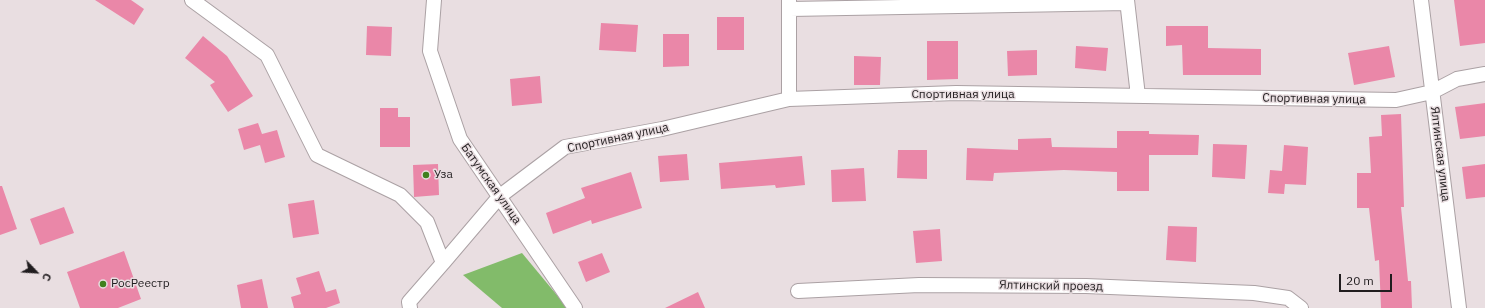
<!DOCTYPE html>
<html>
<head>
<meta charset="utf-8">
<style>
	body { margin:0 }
	#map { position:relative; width:1485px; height:308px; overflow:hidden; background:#e9dee1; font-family:"IBM Plex Sans",sans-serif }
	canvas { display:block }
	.north { position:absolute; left:16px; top:252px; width:40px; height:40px; -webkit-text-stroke:3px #e9dee1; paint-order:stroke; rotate:115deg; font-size:11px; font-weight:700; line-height:16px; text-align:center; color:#211d1f }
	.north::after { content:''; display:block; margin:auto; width:14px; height:18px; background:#211d1f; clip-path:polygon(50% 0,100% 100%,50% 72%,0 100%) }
	.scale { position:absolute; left:1339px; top:274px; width:53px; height:18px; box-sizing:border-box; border:2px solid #211d1f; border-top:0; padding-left:5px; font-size:12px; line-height:14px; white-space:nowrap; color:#211d1f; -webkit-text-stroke:3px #e9dee1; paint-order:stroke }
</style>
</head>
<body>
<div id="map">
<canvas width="1485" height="308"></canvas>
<div class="north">С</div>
<div class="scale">20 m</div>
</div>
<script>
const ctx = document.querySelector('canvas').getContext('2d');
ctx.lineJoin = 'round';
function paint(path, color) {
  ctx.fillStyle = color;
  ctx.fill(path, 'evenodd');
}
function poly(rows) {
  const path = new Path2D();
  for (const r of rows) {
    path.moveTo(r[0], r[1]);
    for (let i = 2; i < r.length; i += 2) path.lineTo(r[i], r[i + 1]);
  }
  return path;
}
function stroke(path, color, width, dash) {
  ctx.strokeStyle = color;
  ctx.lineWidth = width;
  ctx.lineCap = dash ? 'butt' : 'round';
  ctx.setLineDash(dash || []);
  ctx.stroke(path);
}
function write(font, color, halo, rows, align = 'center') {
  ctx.font = font + ' "IBM Plex Sans",sans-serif';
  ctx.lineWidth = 3;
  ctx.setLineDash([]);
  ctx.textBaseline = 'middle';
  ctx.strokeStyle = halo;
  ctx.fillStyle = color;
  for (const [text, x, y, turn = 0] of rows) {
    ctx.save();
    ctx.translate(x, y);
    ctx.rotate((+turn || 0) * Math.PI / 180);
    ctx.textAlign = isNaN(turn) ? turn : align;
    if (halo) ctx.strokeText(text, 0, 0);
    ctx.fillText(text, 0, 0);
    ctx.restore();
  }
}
paint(poly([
	[522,253,561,300,566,308,502,308,463,275]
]), '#82bb6a');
paint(poly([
	[95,0,131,0,144,9,134,25],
	[1454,0,1485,0,1485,43,1460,46],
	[717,17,744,17,744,50,717,50],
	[601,23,638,25,636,52,599,50],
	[367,26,392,27,391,56,366,55],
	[1166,26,1208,26,1208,48,1261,49,1261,75,1183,75,1182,45,1166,46],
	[663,34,689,34,689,66,663,67],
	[203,36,227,56,253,96,228,112,210,85,215,82,185,58],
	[927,41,958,41,958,79,927,80],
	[1076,46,1108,48,1106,71,1075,68],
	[1389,46,1395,77,1354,85,1348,53],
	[1037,50,1037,75,1008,76,1007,51],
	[854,56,881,57,880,85,854,85],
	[540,76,542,103,512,106,510,79],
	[1485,103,1485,136,1460,139,1455,107],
	[380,108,398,108,398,117,410,117,410,147,380,147],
	[1401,114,1404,207,1401,207,1408,281,1411,281,1412,308,1381,308,1379,260,1375,261,1369,208,1357,208,1357,173,1371,173,1369,137,1382,136,1381,115],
	[258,123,262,134,277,130,285,157,265,163,260,145,244,150,238,129],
	[1117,131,1149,131,1149,134,1199,135,1198,155,1149,155,1149,191,1117,191,1117,172,1064,170,994,173,993,181,966,180,967,148,1018,150,1018,139,1051,138,1052,147,1117,148],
	[1213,144,1247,145,1245,179,1212,177],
	[1284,145,1308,147,1306,185,1285,184,1284,194,1268,193,1270,170,1282,171],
	[898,150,927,150,927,179,897,178],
	[687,154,689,180,660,182,658,156],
	[802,156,805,185,776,188,775,185,721,189,719,163],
	[438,164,439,195,414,197,413,165],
	[1485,164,1485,197,1466,199,1462,167],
	[864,168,866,201,832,202,831,170],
	[631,172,642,208,592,224,591,220,553,234,546,213,585,198,581,188],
	[0,186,2,186,17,229,0,235],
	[314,200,319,234,293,238,288,204],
	[64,207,74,233,40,245,30,219],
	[1168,226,1197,227,1196,262,1166,260],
	[940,229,942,261,916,263,913,231],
	[124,251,141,299,118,308,80,308,67,272],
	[602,253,610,272,586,282,578,262],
	[319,271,326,292,336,289,340,303,326,308,294,308,291,297,301,294,296,278],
	[262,279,268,308,241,308,237,285],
	[698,292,705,308,665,308]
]), '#ea87a8');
const street = poly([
	[192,0,267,55,317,155,400,195,427,222,443,263,409,302,410,308],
	[434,0,430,51,460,139,575,308],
	[1127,0,1138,96],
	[1421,0,1459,308],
	[790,9,1127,3],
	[789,99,789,0],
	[443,263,500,196,565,147,662,129,789,99,956,93,1396,100,1432,92,1457,79,1485,74],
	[798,291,919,285,1086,286,1254,293,1288,298,1301,308]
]);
stroke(street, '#aba1a4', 16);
stroke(street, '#fff', 14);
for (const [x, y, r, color] of [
	[426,175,4,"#41801e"],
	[103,284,4,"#41801e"]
]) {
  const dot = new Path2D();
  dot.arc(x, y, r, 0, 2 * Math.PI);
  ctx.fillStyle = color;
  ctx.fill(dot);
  stroke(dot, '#e9dee1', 1.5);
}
write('12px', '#211d1f', '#e9dee1', [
	["Спортивная улица",963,95],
	["Спортивная улица",1314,99,1],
	["Спортивная улица",618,138,-12],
	["Ялтинская улица",1440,154,83],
	["Батумская улица",491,184,55],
	["Ялтинский проезд",1051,286,1]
]);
write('12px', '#211d1f', '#e9dee1', [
	["Уза",434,175],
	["РосРеестр",111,284]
], 'left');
</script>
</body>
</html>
